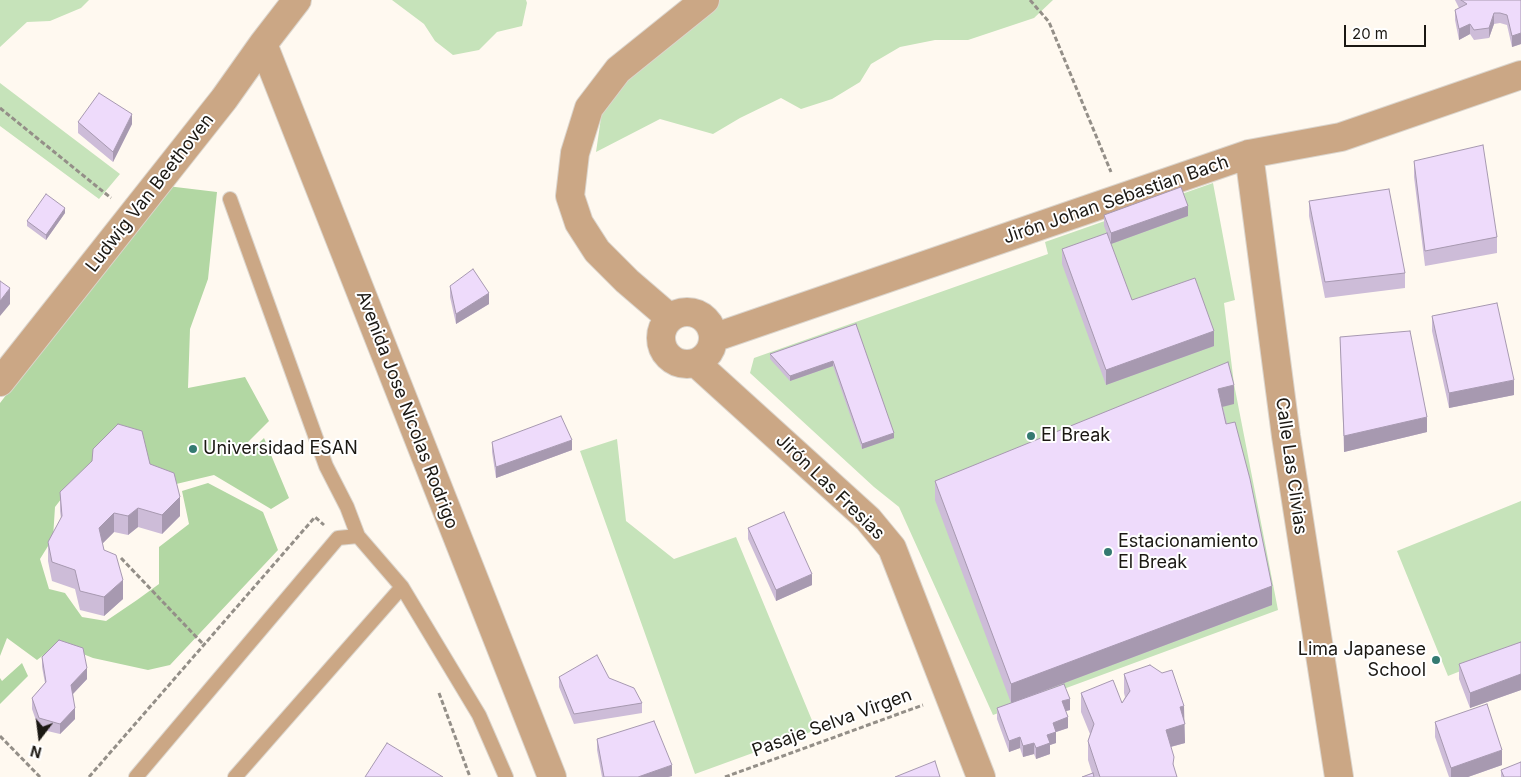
<!DOCTYPE html>
<html>
<head>
<meta charset="utf-8">
<style>
	body { margin:0 }
	#map { position:relative; width:1521px; height:777px; overflow:hidden; background:#fff9f0; font-family:Inter,sans-serif }
	canvas { display:block }
	.north { position:absolute; left:15px; top:712px; width:50px; height:50px; -webkit-text-stroke:4px #fff; paint-order:stroke; rotate:195deg; font-size:14px; font-weight:700; line-height:20px; text-align:center; color:#1b1813 }
	.north::after { content:''; display:block; margin:auto; width:18px; height:22px; background:#1b1813; clip-path:polygon(50% 0,100% 100%,50% 72%,0 100%) }
	.scale { position:absolute; left:1344px; top:25px; width:82px; height:22px; box-sizing:border-box; border:2px solid #1b1813; border-top:0; padding-left:6px; font-size:15px; line-height:18px; white-space:nowrap; color:#1b1813; -webkit-text-stroke:4px #fff; paint-order:stroke }
</style>
</head>
<body>
<div id="map">
<canvas width="1521" height="777"></canvas>
<div class="north">N</div>
<div class="scale">20 m</div>
</div>
<script>
const ctx = document.querySelector('canvas').getContext('2d');
ctx.lineJoin = 'round';
function paint(path, color) {
  ctx.fillStyle = color;
  ctx.fill(path, 'evenodd');
}
function poly(rows) {
  const path = new Path2D();
  for (const r of rows) {
    if (r.length === 3) {
      path.moveTo(r[0] + r[2], r[1]);
      path.arc(r[0], r[1], r[2], 0, 2 * Math.PI);
      continue;
    }
    path.moveTo(r[0], r[1]);
    for (let i = 2; i < r.length; i += 2) path.lineTo(r[i], r[i + 1]);
  }
  return path;
}
function stroke(path, color, width, dash) {
  ctx.strokeStyle = color;
  ctx.lineWidth = width;
  ctx.lineCap = dash ? 'butt' : 'round';
  ctx.setLineDash(dash || []);
  ctx.stroke(path);
}
function write(font, color, halo, rows, align = 'center') {
  ctx.font = font + ' Inter,sans-serif';
  ctx.lineWidth = 4;
  ctx.setLineDash([]);
  ctx.textBaseline = 'middle';
  ctx.strokeStyle = halo;
  ctx.fillStyle = color;
  for (const [text, x, y, turn = 0] of rows) {
    ctx.save();
    ctx.translate(x, y);
    ctx.rotate((+turn || 0) * Math.PI / 180);
    ctx.textAlign = isNaN(turn) ? turn : align;
    if (halo) ctx.strokeText(text, 0, 0);
    ctx.fillText(text, 0, 0);
    ctx.restore();
  }
}
paint(poly([
	[0,0,89,0,81,8,50,21,27,22,0,47],
	[392,0,526,0,527,3,522,26,497,32,479,50,453,55,435,41,424,24],
	[705,0,1053,0,1034,18,968,40,935,40,900,47,871,64,860,82,832,99,801,109,781,98,740,118,713,134,660,119,596,152,602,111,641,63],
	[0,83,120,174,99,199,0,126],
	[1213,183,1235,300,1224,303,1234,384,1278,610,993,715,899,507,874,487,750,373,754,358,1048,254,1045,242],
	[617,439,626,521,674,559,736,537,816,730,695,774,580,451],
	[1521,501,1521,647,1448,676,1397,551]
]), '#c6e3ba');
paint(poly([
	[167,186,217,192,208,279,190,329,188,388,245,377,269,421,242,448,245,457,264,438,289,498,271,509,214,475,172,485,85,468,55,507,53,538,40,559,49,589,65,593,82,617,106,621,137,600,159,584,159,547,189,524,182,491,208,483,263,512,278,550,170,665,148,670,93,658,58,644,37,660,7,638,0,656,0,403],
	[22,663,28,676,0,704,0,678,2,681]
]), '#b2d7a3');
const service = poly([
	[230,199,326,466,347,507,358,536,402,587,479,715,506,777],
	[136,777,338,538,358,536],
	[235,777,402,587]
]);
const minor = poly([
	[263,44,552,777],
	[1249,154,1286,436,1339,777],
	[687,338,26],
	[670,318,627,281,597,251,579,223,570,196,575,153,589,108,618,70,705,0],
	[713,338,1249,154,1341,137,1521,75],
	[696,363,868,519,892,548,981,777],
	[0,382,224,99,263,44,297,0]
]);
stroke(service, '#dbd5cd', 16);
stroke(minor, '#dbd5cd', 30);
stroke(poly([
	[1030,0,1049,22,1111,172],
	[0,108,111,198],
	[121,558,204,645],
	[439,693,470,777],
	[0,736,40,777],
	[89,777,315,517,324,525],
	[725,777,923,705]
]), '#948f88', 3, [5, 2.5]);
stroke(service, '#cba785', 14);
stroke(minor, '#cba785', 28);
paint(poly([
	[1455,0,1521,0,1521,44,1512,47,1507,25,1500,23,1494,24,1489,38,1474,40,1470,34,1459,40,1455,20,1455,10,1459,8],
	[78,122,132,124,113,162,78,133],
	[1414,161,1497,237,1497,253,1425,266,1414,177],
	[1309,201,1405,273,1405,288,1325,298,1309,216],
	[65,213,46,240,27,226,27,221],
	[1104,215,1188,216,1111,244,1104,226],
	[1062,249,1132,300,1214,346,1106,385,1062,264],
	[450,286,489,304,456,324,450,297],
	[1432,316,1514,395,1449,408,1432,331],
	[856,324,894,438,862,449,833,366,790,381,770,359,770,354],
	[1340,337,1427,432,1344,452],
	[1234,404,1223,407,1272,605,1043,691,1070,710,1066,711,1068,728,1056,732,1056,743,1050,745,1050,754,1036,759,1034,754,1023,757,1020,748,1009,752,997,719,997,708,1011,703,935,500,935,481],
	[492,442,572,450,496,478,492,452],
	[150,464,180,516,162,534,138,527,128,535,114,532,102,544,104,550,123,599,104,616,80,610,75,589,52,581,48,561,48,542,61,519,60,511,60,492],
	[748,528,812,585,776,601,748,539],
	[1521,642,1521,690,1470,708,1459,679,1459,664],
	[42,657,87,679,73,694,75,719,60,734,39,729,32,709,32,698,45,683,42,667],
	[1124,674,1184,720,1185,743,1171,747,1174,769,1177,777,1082,777,1092,773,1088,760,1088,741,1090,734,1081,712,1081,693,1122,703,1125,697,1124,693],
	[559,677,609,678,642,703,642,713,574,724,559,687],
	[1435,722,1502,765,1468,777,1449,777,1435,737],
	[597,739,672,776,668,777,602,777,597,750],
	[1501,770,1521,777,1501,777]
]), '#cdbcd8');
paint(poly([
	[1494,13,1494,24,1489,38,1489,28],
	[1470,24,1470,34,1459,40,1459,29],
	[1521,33,1521,44,1512,47,1512,36],
	[132,114,132,124,113,162,113,152],
	[1188,206,1188,216,1111,244,1111,233],
	[65,208,65,213,46,240,46,235],
	[10,288,10,304,0,316,0,301],
	[489,293,489,304,456,324,456,314],
	[1214,331,1214,346,1106,385,1106,370],
	[833,361,833,366,790,381,790,376],
	[1514,380,1514,395,1449,408,1449,393],
	[1234,385,1234,404,1218,408,1218,389],
	[1427,417,1427,432,1344,452,1344,436],
	[894,433,894,438,862,449,862,444],
	[572,440,572,450,496,478,496,467],
	[180,497,180,516,162,534,162,515],
	[138,508,138,527,128,535,128,516],
	[114,513,114,532,99,547,99,528],
	[812,574,812,585,776,601,776,590],
	[123,580,123,599,104,616,104,597],
	[1272,586,1272,605,1011,703,1011,684],
	[87,668,87,679,71,696,71,685],
	[1521,674,1521,690,1470,708,1470,693],
	[1070,699,1070,710,1062,712,1062,701],
	[1184,706,1185,743,1166,748,1166,730,1180,707],
	[75,708,75,719,60,734,60,724],
	[1068,717,1068,728,1053,733,1053,723],
	[1056,732,1056,743,1050,745,1050,754,1036,759,1036,748,1047,735],
	[1020,737,1020,748,1009,752,1009,741],
	[1034,743,1034,754,1023,757,1023,746],
	[1502,750,1502,765,1468,777,1451,777,1451,768],
	[672,765,672,776,668,777,638,777]
]), '#a799b0');
const building = poly([
	[1461,0,1521,0,1521,33,1512,36,1507,15,1500,13,1494,13,1489,28,1474,30,1470,24,1459,29,1455,10,1467,4,1461,0],
	[99,93,132,114,113,152,78,122,99,93],
	[1483,145,1497,237,1425,251,1414,161,1483,145],
	[1181,187,1188,206,1111,233,1104,215,1181,187],
	[1389,189,1405,273,1325,282,1309,201,1389,189],
	[46,194,65,208,46,235,27,221,46,194],
	[1107,233,1132,300,1195,278,1214,331,1106,370,1062,249,1107,233],
	[473,269,489,293,456,314,450,286,473,269],
	[0,281,10,288,0,301,0,281],
	[1497,303,1514,380,1449,393,1432,316,1497,303],
	[856,324,894,433,862,444,833,361,790,376,770,354,856,324],
	[1410,331,1427,417,1344,436,1340,337,1410,331],
	[1228,362,1234,385,1218,389,1226,424,1235,422,1250,479,1272,586,1011,684,935,481,1228,362],
	[561,416,572,440,496,467,492,442,561,416],
	[118,424,142,431,150,464,174,473,180,497,162,515,138,508,128,516,114,513,99,528,104,550,116,555,123,580,104,597,80,591,75,570,52,562,48,542,62,516,60,492,92,461,93,449,118,424],
	[784,512,812,574,776,590,748,528,784,512],
	[59,640,83,648,87,668,71,685,75,708,60,724,39,718,32,698,46,682,42,657,59,640],
	[1521,642,1521,674,1470,693,1459,664,1521,642],
	[597,655,609,678,634,688,642,703,574,714,559,677,597,655],
	[1150,665,1162,673,1172,670,1184,706,1180,707,1185,724,1166,730,1174,757,1173,764,1177,777,1100,777,1088,741,1094,724,1081,693,1113,680,1122,703,1130,691,1124,674,1150,665],
	[1064,684,1070,699,1062,701,1068,717,1053,723,1056,732,1047,735,1050,743,1036,748,1034,743,1023,746,1020,737,1009,741,997,708,1064,684],
	[1487,704,1502,750,1451,768,1435,722,1487,704],
	[654,721,672,765,638,777,604,777,597,739,654,721],
	[387,743,443,777,365,777,387,743],
	[935,761,940,777,895,777,935,761],
	[1521,762,1521,777,1504,777,1501,770,1521,762],
	[1093,773,1094,777,1082,777,1093,773]
]);
paint(building, '#eedbfb');
stroke(building, '#a799b0', 1);
for (const [x, y, r, color] of [
	[1031,436,5,"#347a71"],
	[193,449,5,"#347a71"],
	[1108,552,5,"#347a71"],
	[1436,660,5,"#347a71"]
]) {
  const dot = new Path2D();
  dot.arc(x, y, r, 0, 2 * Math.PI);
  ctx.fillStyle = color;
  ctx.fill(dot);
  stroke(dot, '#fff', 2);
}
write('18px', '#1b1813', '#fff', [
	["Ludwig Van Beethoven",150,193,-52],
	["Jirón Johan Sebastian Bach",1116,200,-19],
	["Avenida Jose Nicolas Rodrigo",407,410,69],
	["Calle Las Clivias",1291,466,82],
	["Jirón Las Fresias",830,487,44],
	["Pasaje Selva Virgen",832,723,-20]
]);
write('18px', '#1b1813', '#fff', [
	["El Break",1041,436],
	["Universidad ESAN",203,449],
	["Estacionamiento",1118,542],
	["El Break",1118,563],
	["Lima Japanese",1426,650,"right"],
	["School",1426,671,"right"]
], 'left');
</script>
</body>
</html>
